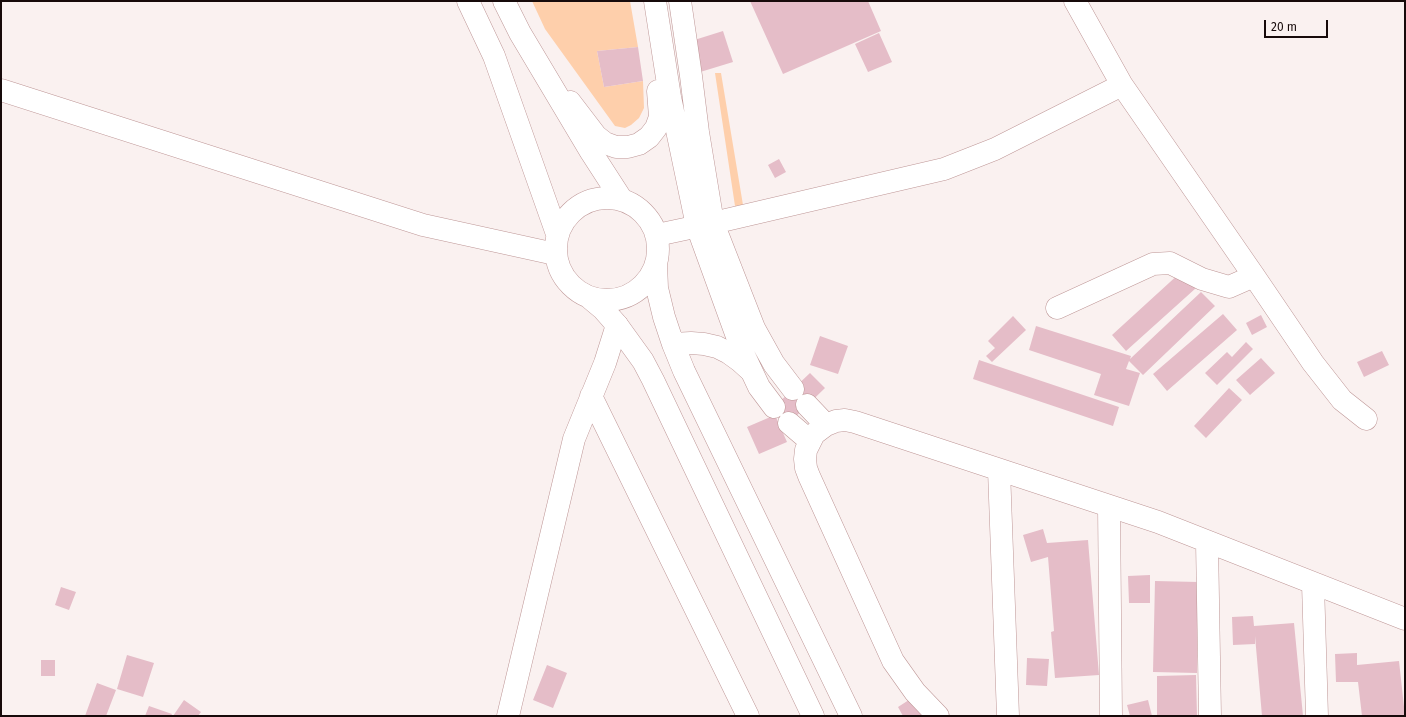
<!DOCTYPE html>
<html>
<head>
<meta charset="utf-8">
<style>
	body { margin:0 }
	#map { position:relative; width:1406px; height:717px; overflow:hidden; background:#faf1f0; font-family:"Fira Sans",sans-serif }
	canvas { display:block }
	.frame { position:absolute; inset:0; border:2px solid #170a0a; pointer-events:none }
	.scale { position:absolute; left:1264px; top:20px; width:64px; height:18px; box-sizing:border-box; border:2px solid #170a0a; border-top:0; padding-left:5px; font-size:12px; line-height:14px; white-space:nowrap; color:#170a0a; -webkit-text-stroke:3px #faf1f0; paint-order:stroke }
</style>
</head>
<body>
<div id="map">
<canvas width="1406" height="717"></canvas>
<div class="frame"></div>
<div class="scale">20 m</div>
</div>
<script>
const ctx = document.querySelector('canvas').getContext('2d');
ctx.lineJoin = 'round';
function paint(path, color) {
  ctx.fillStyle = color;
  ctx.fill(path, 'evenodd');
}
function poly(rows) {
  const path = new Path2D();
  for (const r of rows) {
    if (r.length === 3) {
      path.moveTo(r[0] + r[2], r[1]);
      path.arc(r[0], r[1], r[2], 0, 2 * Math.PI);
      continue;
    }
    path.moveTo(r[0], r[1]);
    for (let i = 2; i < r.length; i += 2) path.lineTo(r[i], r[i + 1]);
  }
  return path;
}
function stroke(path, color, width, dash) {
  ctx.strokeStyle = color;
  ctx.lineWidth = width;
  ctx.lineCap = dash ? 'butt' : 'round';
  ctx.setLineDash(dash || []);
  ctx.stroke(path);
}
paint(poly([
	[532,1,630,1,638,47,597,51,604,87,643,81,644,108,639,118,631,125,625,128,615,126,545,29],
	[715,73,721,73,743,205,735,206]
]), '#fecfab');
paint(poly([
	[750,1,868,1,881,31,783,74],
	[723,31,733,62,697,73,688,42],
	[879,33,892,62,868,72,855,44],
	[638,47,643,81,604,87,597,51],
	[779,159,786,172,775,178,768,165],
	[1181,272,1196,288,1126,351,1112,335],
	[1201,292,1215,306,1143,375,1129,361,1126,369,1140,373,1129,406,1094,395,1101,374,1029,350,1036,326,1131,356,1130,359],
	[1223,314,1237,330,1167,391,1153,374],
	[1261,315,1267,327,1252,335,1246,323],
	[1013,316,1026,330,992,362,986,356,995,348,988,341],
	[820,336,848,346,838,374,810,365],
	[1246,342,1253,349,1217,385,1205,373,1227,352,1232,357],
	[1382,351,1389,365,1364,377,1357,362],
	[1261,358,1275,373,1250,395,1236,380],
	[979,360,1119,407,1113,426,973,379],
	[810,373,825,388,787,425,772,409],
	[1229,388,1242,400,1206,438,1194,426],
	[775,415,787,442,759,454,747,427],
	[1043,529,1047,543,1088,540,1099,675,1055,678,1051,632,1054,631,1048,557,1031,562,1023,535],
	[1150,575,1150,603,1129,603,1128,576],
	[1155,581,1198,582,1197,673,1153,672],
	[61,587,76,592,69,610,55,605],
	[1253,616,1254,626,1294,623,1303,716,1262,716,1255,636,1255,644,1233,645,1232,617],
	[1357,653,1357,665,1399,661,1405,716,1362,716,1358,682,1336,682,1335,654],
	[127,655,154,663,143,697,117,689],
	[1027,658,1049,659,1047,686,1026,685],
	[41,660,55,660,55,676,41,676],
	[547,665,567,673,553,708,533,700],
	[1196,675,1197,716,1157,716,1157,676],
	[97,683,116,690,106,716,85,716],
	[912,698,922,716,903,716,898,707],
	[184,700,201,712,198,716,173,716],
	[1148,700,1152,716,1130,716,1127,705],
	[149,706,172,714,171,716,145,716]
]), '#e5bdc8');
const minor = poly([
	[655,1,670,97,697,226,743,353,759,387,774,407],
	[680,1,691,76,698,132,713,223,754,328,774,364,793,389],
	[1122,85,1254,276,1313,363,1342,400,1366,419],
	[1,90,423,225,555,254],
	[570,102,596,136,605,143,616,147,628,147,639,144,649,137,656,128,660,117,658,91],
	[657,235,713,223,944,169,995,149,1122,85,1075,1],
	[1057,308,1153,264,1170,263,1202,279,1229,287,1254,276],
	[591,396,748,716],
	[807,405,826,425],
	[789,423,810,441],
	[999,470,1008,716],
	[1109,506,1111,716],
	[1207,542,1210,716],
	[1313,584,1317,716],
	[508,716,574,439,605,363,617,325],
	[938,716,915,692,893,661,809,476,806,468,805,459,806,450,814,434,826,425,836,421,845,420,855,422,1158,522,1405,619]
]);
const highway = poly([
	[468,1,494,56,557,234],
	[504,1,520,33,591,152,622,200],
	[607,249,51],
	[656,264,657,288,664,317,673,344,684,371,851,716],
	[591,299,603,309,617,325,643,361,653,380,813,716],
	[673,344,691,343,704,344,717,347,729,353,740,361,750,370]
]);
stroke(minor, '#be9696', 23);
stroke(highway, '#be9696', 23);
stroke(minor, '#fff', 22);
stroke(highway, '#fff', 22);
</script>
</body>
</html>
